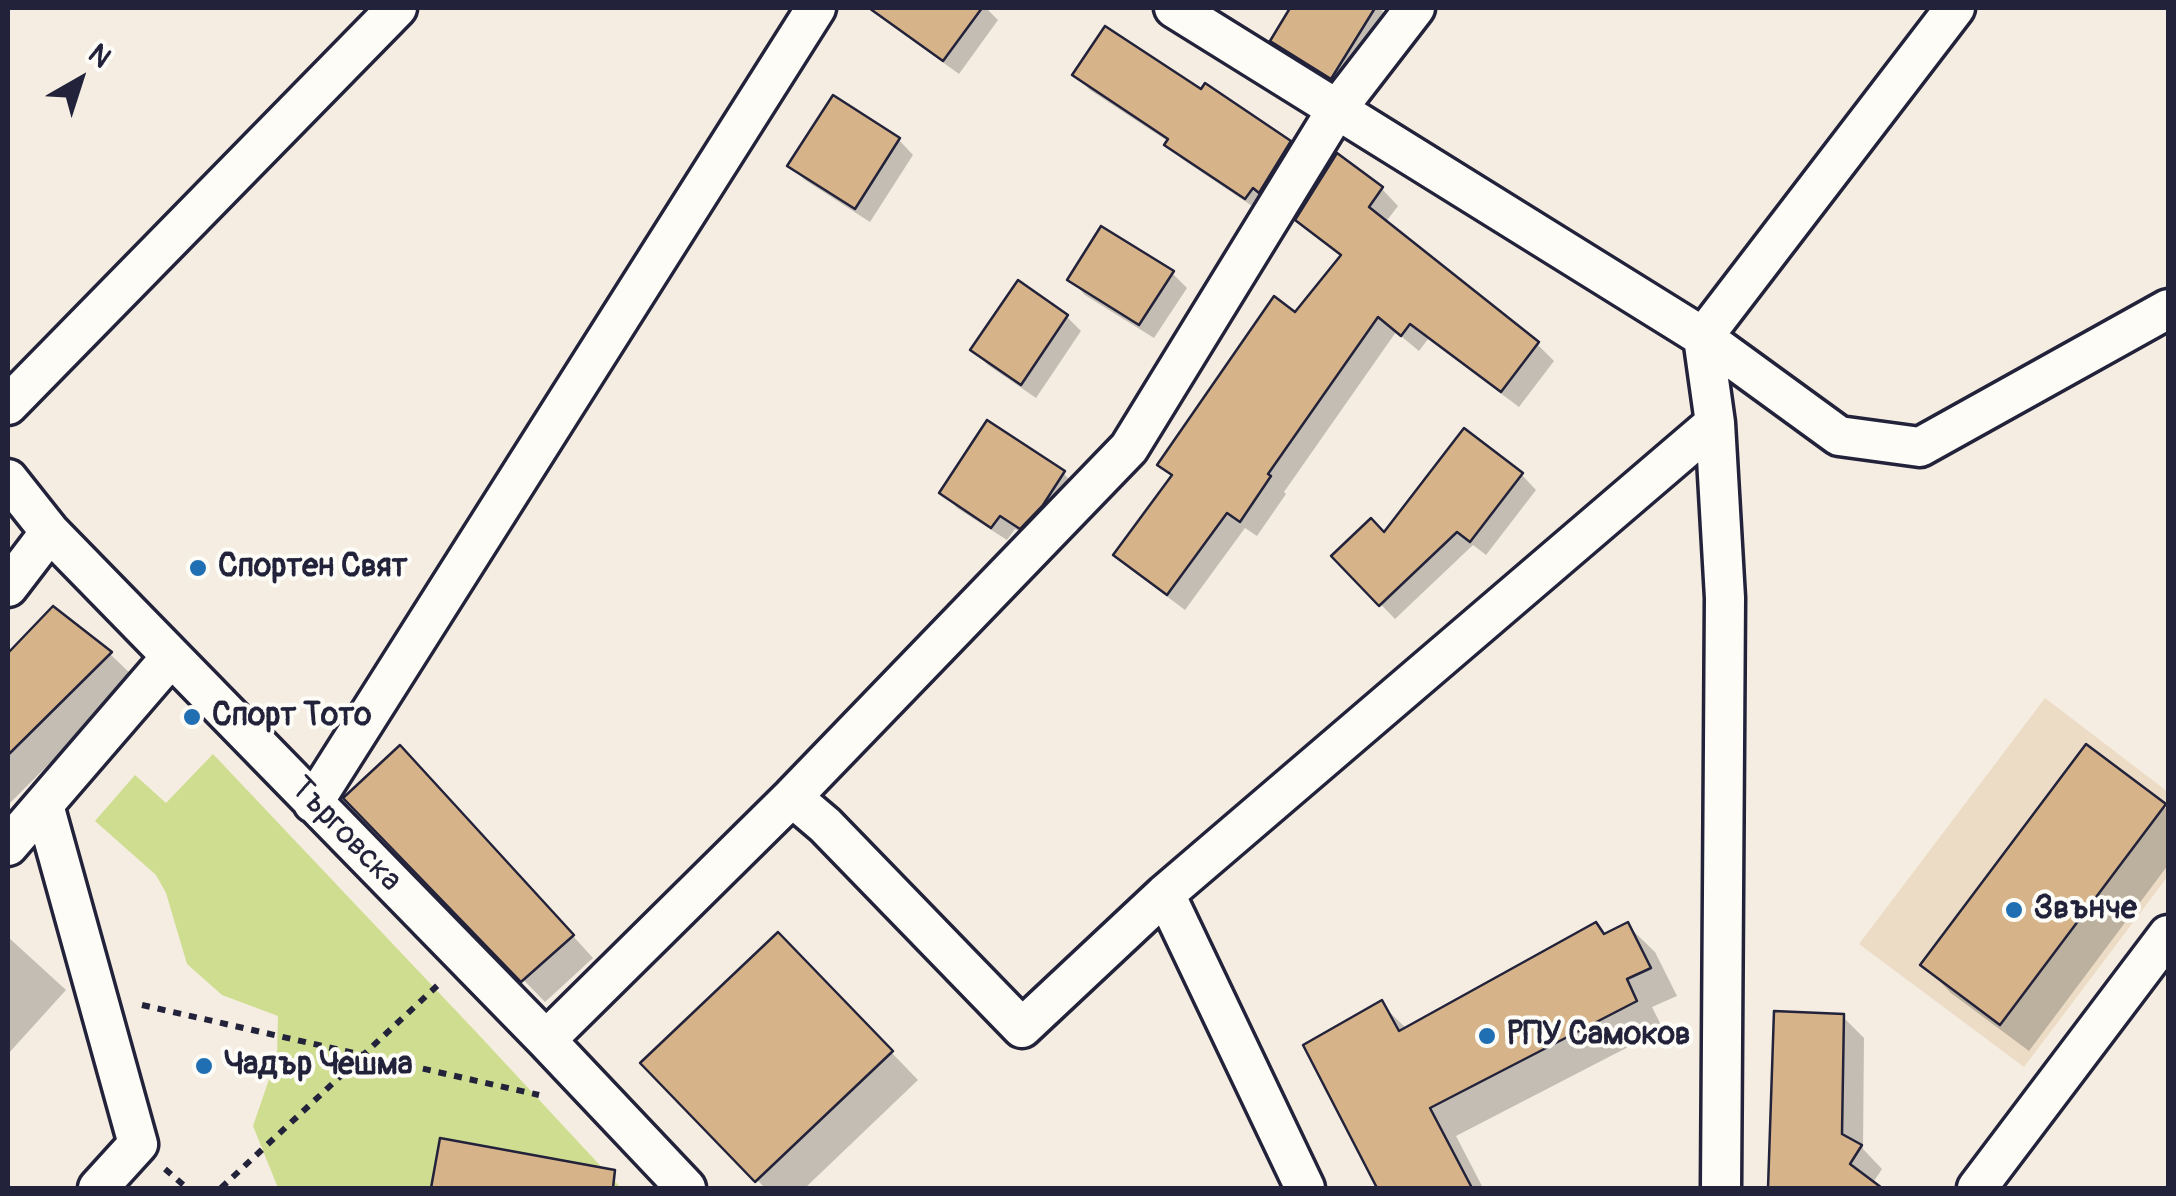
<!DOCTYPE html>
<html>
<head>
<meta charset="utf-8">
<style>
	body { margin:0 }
	#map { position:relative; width:2176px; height:1196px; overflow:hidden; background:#f5ede1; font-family:Pangolin,sans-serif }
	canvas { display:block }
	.frame { position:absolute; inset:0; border:10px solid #22223b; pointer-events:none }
	.north { position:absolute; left:30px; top:30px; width:100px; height:100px; -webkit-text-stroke:8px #fdfcf7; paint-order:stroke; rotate:39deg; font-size:28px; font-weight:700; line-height:40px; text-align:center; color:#22223b }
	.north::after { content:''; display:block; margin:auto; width:35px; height:45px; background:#22223b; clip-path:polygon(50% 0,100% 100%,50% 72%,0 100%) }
</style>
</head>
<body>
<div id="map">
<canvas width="2176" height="1196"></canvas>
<div class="frame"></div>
<div class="north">N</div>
</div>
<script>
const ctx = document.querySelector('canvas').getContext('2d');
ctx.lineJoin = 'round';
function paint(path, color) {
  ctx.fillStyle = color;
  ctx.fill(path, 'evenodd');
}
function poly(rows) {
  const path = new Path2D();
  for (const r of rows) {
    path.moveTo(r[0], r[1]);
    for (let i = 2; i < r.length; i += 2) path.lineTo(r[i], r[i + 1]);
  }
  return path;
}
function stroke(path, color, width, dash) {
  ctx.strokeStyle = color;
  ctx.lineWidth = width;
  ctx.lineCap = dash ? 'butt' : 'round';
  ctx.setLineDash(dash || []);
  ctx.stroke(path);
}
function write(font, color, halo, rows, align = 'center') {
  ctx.font = font + ' Pangolin,sans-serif';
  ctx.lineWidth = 8;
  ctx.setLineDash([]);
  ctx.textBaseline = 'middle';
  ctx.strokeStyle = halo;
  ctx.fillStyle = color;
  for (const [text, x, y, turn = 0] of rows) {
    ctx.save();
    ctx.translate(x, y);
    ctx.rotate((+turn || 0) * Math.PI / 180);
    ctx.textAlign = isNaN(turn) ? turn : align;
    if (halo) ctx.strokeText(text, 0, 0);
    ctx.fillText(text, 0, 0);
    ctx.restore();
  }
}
paint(poly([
	[2045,698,2168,792,2168,876,2024,1067,1859,944]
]), '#ecdcc6');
paint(poly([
	[213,754,478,1034,621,1188,278,1188,253,1126,277,1056,278,1016,222,995,187,964,166,893,156,875,95,821,135,775,166,803]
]), '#cfdd90');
paint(poly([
	[871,8,986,8,998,20,959,74,880,17],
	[1293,8,1379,8,1391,19,1347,92,1288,56,1273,41],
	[1075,75,1202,92,1290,143,1304,157,1261,212,1182,159,1167,144,1169,142,1090,90],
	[899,140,913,155,870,222,805,180,790,165],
	[1337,156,1382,189,1398,206,1385,223,1537,344,1554,361,1519,407,1428,339,1419,351,1396,332,1284,492,1286,494,1257,536,1245,528,1185,610,1133,571,1117,555,1173,478,1160,465,1296,315,1343,257,1315,236,1298,220],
	[1172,273,1187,288,1154,338,1085,295,1071,280],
	[1067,317,1081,331,1036,398,988,365,973,350],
	[1465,431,1522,475,1536,490,1486,555,1473,545,1395,619,1334,556,1384,535],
	[1063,473,1078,488,1036,542,1015,529,1007,540,957,508,943,493],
	[53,610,110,654,135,678,8,805,8,656],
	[422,770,593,958,545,1002,347,798],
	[2164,806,2168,811,2168,865,2029,1051,1951,993,1924,965],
	[1596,925,1606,936,1627,925,1655,952,1677,996,1652,1007,1663,1029,1456,1136,1483,1188,1379,1188,1307,1046,1381,1004,1408,1030],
	[8,937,66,990,8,1054],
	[805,963,918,1080,805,1188,765,1188,643,1063],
	[1776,1014,1842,1016,1864,1038,1863,1149,1882,1169,1872,1184,1878,1188,1771,1188],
	[442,1141,578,1184,577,1188,433,1188]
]), '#0003');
const building = poly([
	[869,8,982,8,943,61,869,8],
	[1290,8,1375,8,1331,79,1270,41,1290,8],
	[1105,26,1201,89,1205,83,1291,141,1259,193,1253,188,1245,199,1164,145,1168,139,1072,75,1105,26],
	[833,95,900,138,855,209,787,166,833,95],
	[1337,153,1383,187,1369,207,1539,342,1501,392,1410,324,1401,336,1378,317,1268,474,1271,476,1240,522,1227,513,1167,595,1113,555,1172,475,1157,465,1274,296,1295,312,1341,255,1295,220,1337,153],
	[1101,226,1174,271,1139,325,1067,280,1101,226],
	[1018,280,1068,315,1021,385,970,350,1018,280],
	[987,420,1065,471,1043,505,1020,529,1000,516,991,528,939,493,987,420],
	[1464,428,1523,473,1470,542,1457,532,1379,606,1331,556,1371,518,1384,532,1464,428],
	[53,606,112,652,8,755,8,653,53,606],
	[2086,744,2166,804,2000,1025,1920,965,2086,744],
	[400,745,574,935,521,982,343,798,400,745],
	[1596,922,1604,934,1628,922,1651,968,1627,979,1637,1001,1430,1108,1472,1188,1377,1188,1303,1045,1382,1000,1399,1031,1596,922],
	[778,932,893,1051,755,1182,640,1063,778,932],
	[1774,1011,1844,1014,1842,1134,1862,1145,1850,1164,1882,1188,1768,1188,1774,1011],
	[440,1138,615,1170,613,1188,431,1188,440,1138]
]);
paint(building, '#d6b388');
stroke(building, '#22223b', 2.5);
const street = poly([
	[1174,8,1703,337,1839,436,1920,447,2168,309],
	[8,405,397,8],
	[8,479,50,532,546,1040,686,1188],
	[8,587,50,532],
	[792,797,825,825,1022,1028,1165,894,1715,423],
	[313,803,816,8],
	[44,805,138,1144,98,1188],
	[8,846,171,657],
	[1165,894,1305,1188],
	[546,1040,792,797,1129,448,1337,109,1415,8],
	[1721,1188,1725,598,1715,423,1703,337,1955,8],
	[1977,1188,2168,935]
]);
stroke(street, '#22223b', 45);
stroke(poly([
	[142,1005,539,1095],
	[165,1169,187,1188],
	[221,1188,439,984]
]), '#22223b', 6, [8, 8]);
stroke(street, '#fdfcf7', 38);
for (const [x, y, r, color] of [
	[198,568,10,"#1f6fb2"],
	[192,717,10,"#1f6fb2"],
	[2014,910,10,"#1f6fb2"],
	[1487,1036,10,"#1f6fb2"],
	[204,1066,10,"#1f6fb2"]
]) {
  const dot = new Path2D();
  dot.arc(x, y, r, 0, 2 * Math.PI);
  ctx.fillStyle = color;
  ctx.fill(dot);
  stroke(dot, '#fdfcf7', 4);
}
write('bold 32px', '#22223b', '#fdfcf7', [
	["Спортен Свят",218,568],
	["Спорт Тото",212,717],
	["Звънче",2034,910],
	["РПУ Самоков",1507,1036],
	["Чадър Чешма",224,1066]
], 'left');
write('32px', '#22223b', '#fdfcf7', [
	["Търговска",345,835,46]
]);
</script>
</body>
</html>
